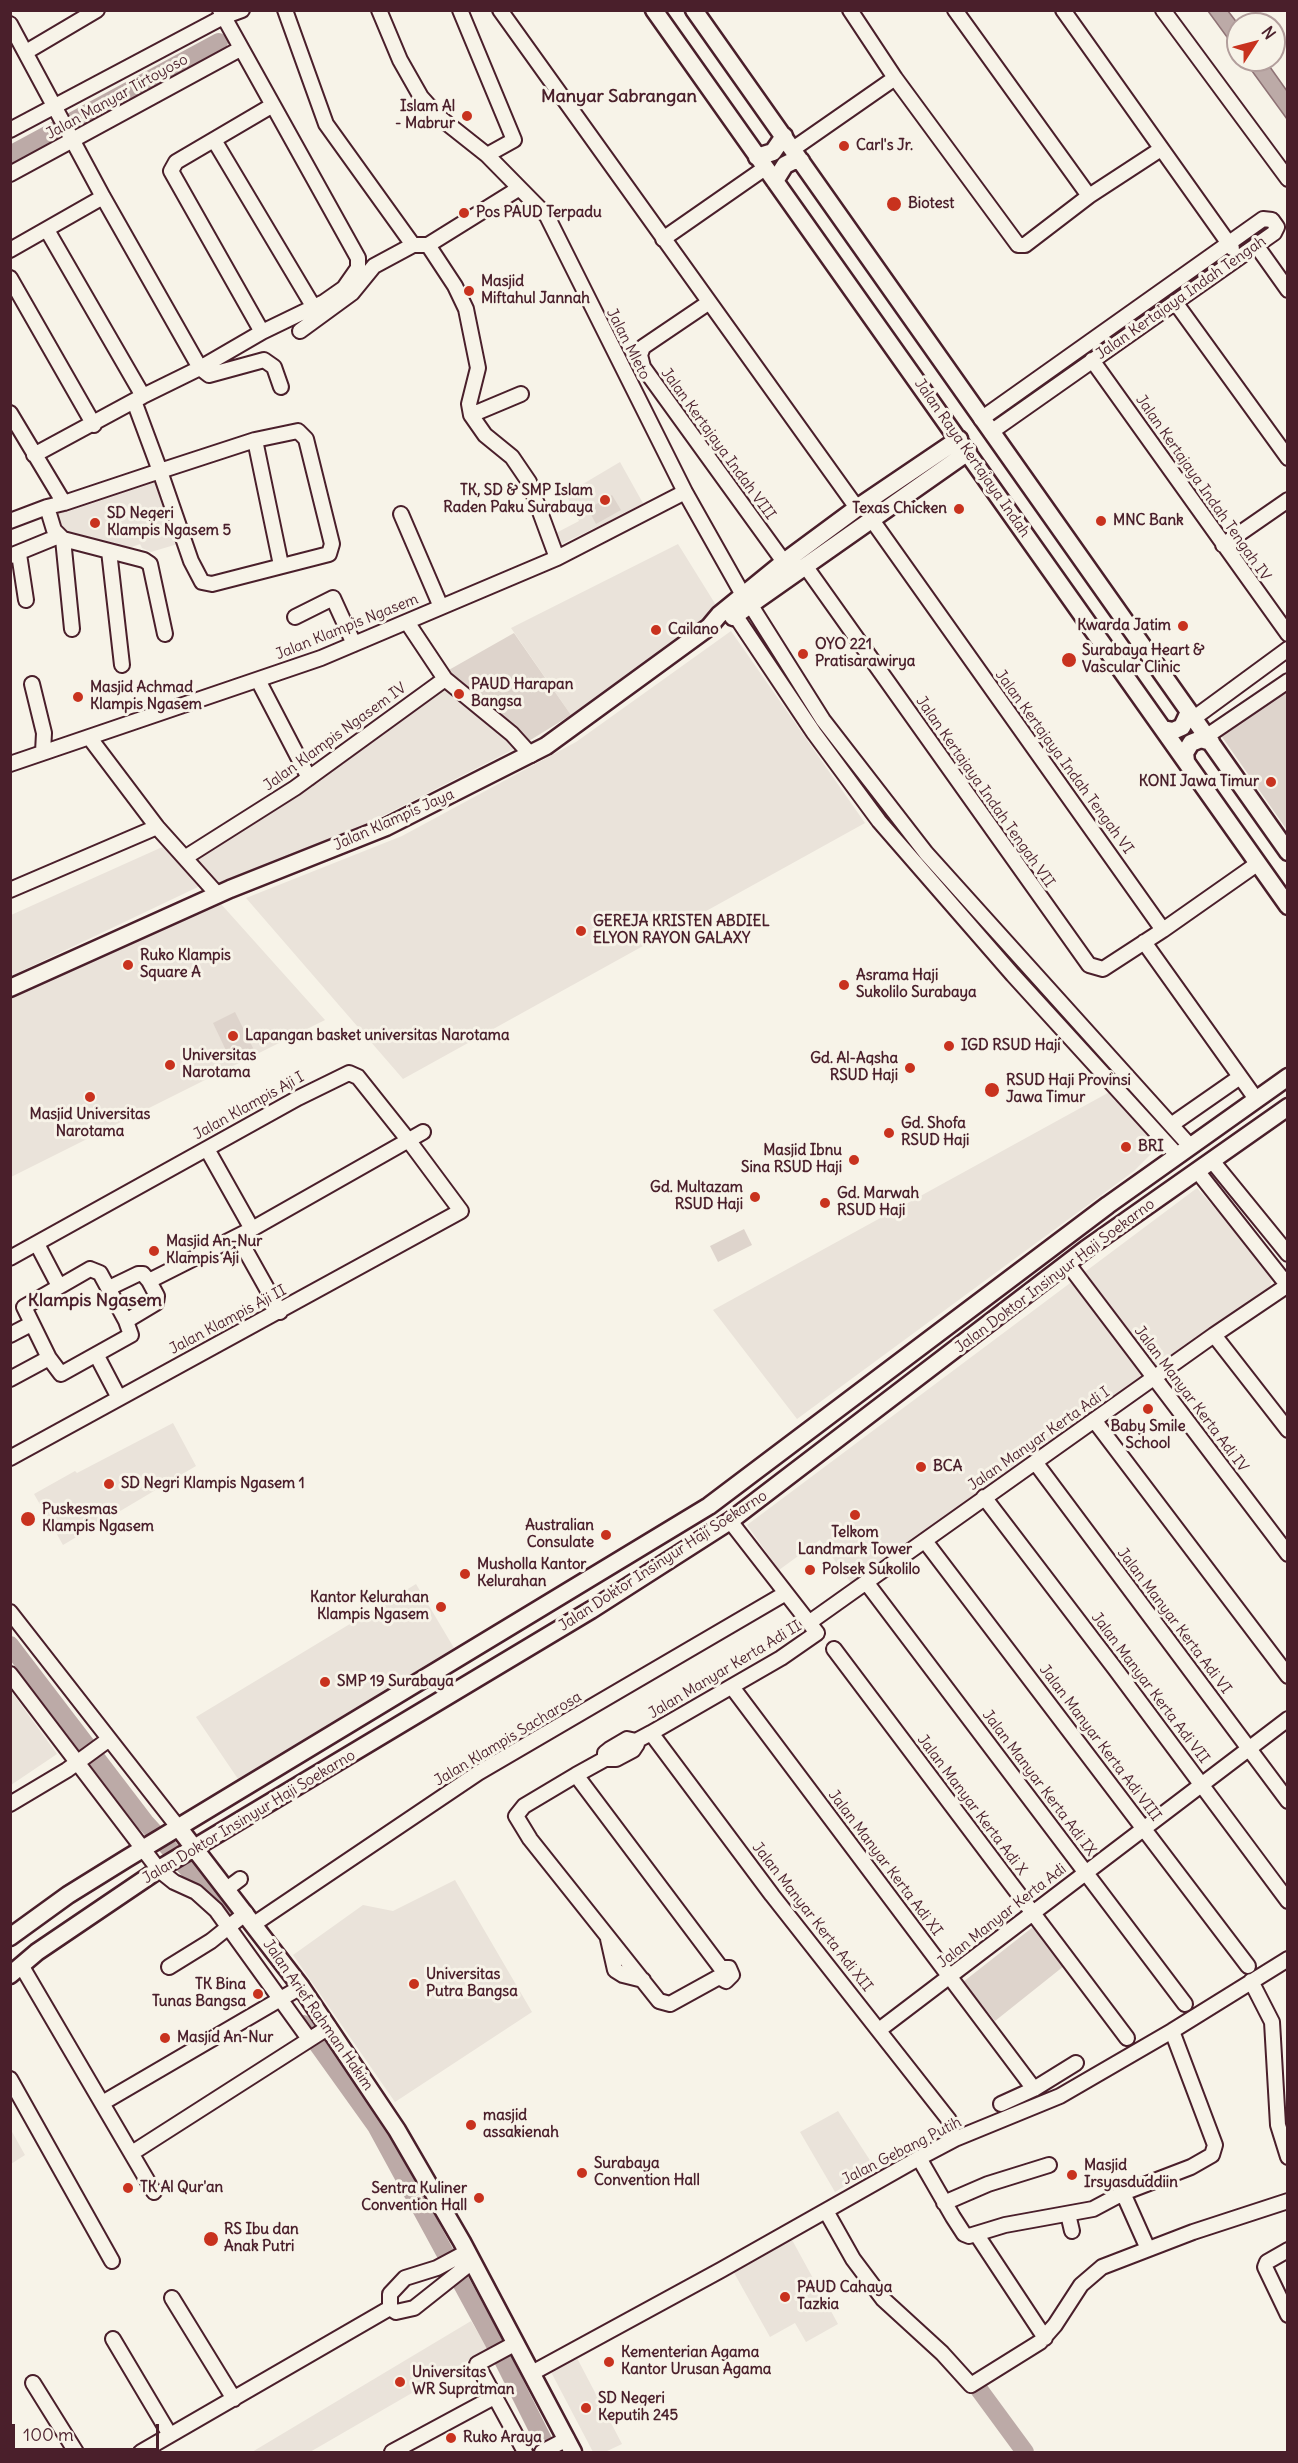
<!DOCTYPE html>
<html>
<head>
<meta charset="utf-8">
<style>
	body { margin:0 }
	#map { position:relative; width:1298px; height:2463px; overflow:hidden; background:#f7f3e8; font-family:Delius,sans-serif }
	canvas { display:block }
	.frame { position:absolute; inset:0; border:12px solid #4a1f2b; pointer-events:none }
	.north { position:absolute; left:1226px; top:12px; width:60px; height:60px; box-sizing:border-box; background:#f7f3e8; border:2px solid #b29e9c; border-radius:50%; rotate:54deg; font-size:16px; font-weight:700; line-height:24px; text-align:center; color:#4a1f2b }
	.north::after { content:''; display:block; margin:auto; width:21px; height:27px; background:#c8321e; clip-path:polygon(50% 0,100% 100%,50% 72%,0 100%) }
	.scale { position:absolute; left:12px; top:2424px; width:147px; height:27px; box-sizing:border-box; border:3px solid #4a1f2b; border-top:0; padding-left:8px; font-size:18px; line-height:21px; white-space:nowrap; color:#4a1f2b; -webkit-text-stroke:4px #f7f3e8; paint-order:stroke }
</style>
</head>
<body>
<div id="map">
<canvas width="1298" height="2463"></canvas>
<div class="frame"></div>
<div class="north">N</div>
<div class="scale">100 m</div>
</div>
<script>
const ctx = document.querySelector('canvas').getContext('2d');
ctx.lineJoin = 'round';
function paint(path, color) {
  ctx.fillStyle = color;
  ctx.fill(path, 'evenodd');
}
function poly(rows) {
  const path = new Path2D();
  for (const r of rows) {
    path.moveTo(r[0], r[1]);
    for (let i = 2; i < r.length; i += 2) path.lineTo(r[i], r[i + 1]);
  }
  return path;
}
function stroke(path, color, width, dash) {
  ctx.strokeStyle = color;
  ctx.lineWidth = width;
  ctx.lineCap = dash ? 'butt' : 'round';
  ctx.setLineDash(dash || []);
  ctx.stroke(path);
}
function write(font, color, halo, rows, align = 'center') {
  ctx.font = font + ' Delius,sans-serif';
  ctx.lineWidth = 6;
  ctx.setLineDash([]);
  ctx.textBaseline = 'middle';
  ctx.strokeStyle = halo;
  ctx.fillStyle = color;
  for (const [text, x, y, turn = 0] of rows) {
    ctx.save();
    ctx.translate(x, y);
    ctx.rotate((+turn || 0) * Math.PI / 180);
    ctx.textAlign = isNaN(turn) ? turn : align;
    if (halo) ctx.strokeText(text, 0, 0);
    ctx.fillText(text, 0, 0);
    ctx.restore();
  }
}
paint(poly([
	[620,462,644,505,561,544,556,533,579,521,566,494],
	[157,478,181,543,151,552,142,548,140,544,119,552,59,535,51,512],
	[678,544,719,610,629,678,571,715,511,628],
	[731,631,865,823,403,1079,246,898,402,836,576,742],
	[451,680,524,744,369,823,215,884,193,858],
	[169,844,200,886,11,976,11,915],
	[221,904,325,1020,11,1177,11,997],
	[1115,1089,1156,1140,1155,1150,1134,1171,797,1419,713,1310],
	[1197,1188,1267,1267,1273,1276,1270,1286,851,1583,820,1540,779,1570,747,1525],
	[173,1423,196,1466,63,1545,34,1494,75,1471,77,1473],
	[416,1584,454,1648,238,1779,196,1717],
	[11,1691,57,1754,11,1785,10,1785],
	[455,1880,532,2012,395,2102,293,1955,363,1905,393,1911],
	[838,2111,875,2168,835,2192,800,2132],
	[11,2130,25,2155,11,2164,10,2164],
	[791,2238,838,2324,806,2342,795,2323,770,2337,733,2271],
	[471,2321,488,2349,310,2452,252,2452],
	[577,2358,622,2444,605,2452,593,2452,551,2372]
]), '#eae3da');
paint(poly([
	[612,495,621,510,596,524,588,509],
	[514,633,571,715,524,744,461,693,447,671],
	[1287,688,1287,830,1220,734],
	[235,1012,254,1050,231,1061,213,1023],
	[744,1229,752,1245,718,1262,710,1246],
	[1033,1927,1064,1966,995,2021,963,1982]
]), '#ded4cc');
const water = poly([
	[1208,11,1228,11,1238,24,1238,52,1208,11],
	[1244,60,1265,60,1287,91,1287,119,1244,60]
]);
paint(water, '#bcaaa7');
stroke(water, '#8e7275', 1.5);
stroke(poly([
	[10,155,219,42],
	[10,1645,145,1822,205,1888,225,1916],
	[303,2024,376,2126,500,2354,549,2452],
	[978,2388,1025,2452]
]), '#bcaaa7', 18);
const minor = poly([
	[285,10,326,124,413,245],
	[379,10,400,60,421,97,439,117,487,155,547,216,685,492,743,595],
	[460,10,514,140,487,155],
	[500,10,857,508],
	[850,10,895,78,1018,245,1025,245,1089,196,1161,149],
	[955,10,1089,196],
	[1063,10,1232,248],
	[1163,10,1288,179],
	[10,24,103,197,200,368,209,375,264,360,274,367,281,387],
	[26,52,97,10],
	[10,130,223,17,242,10],
	[214,140,313,306],
	[793,149,895,78],
	[10,174,240,49],
	[47,230,143,396],
	[663,239,765,168],
	[428,245,518,189],
	[1256,245,1288,290],
	[10,250,103,197],
	[10,278,94,425],
	[1175,302,1288,458],
	[708,303,643,347,640,355,643,367,784,562],
	[300,331,352,293,374,266,413,245,428,245,455,286,466,309,478,368,469,404,471,415,485,435,512,457,529,482,557,558],
	[262,332,171,171,176,162,273,105],
	[1092,360,1288,634],
	[10,413,64,503],
	[471,415,521,394],
	[981,419,1263,219,1272,220,1277,227,1274,233,991,432],
	[255,440,281,565],
	[34,455,143,396,200,368,262,332,324,302,344,288,358,268,358,258,220,10],
	[47,507,54,530,63,539,144,560,150,564,165,634],
	[401,514,441,607],
	[872,520,1163,930,1257,864],
	[10,521,47,507,64,503,160,471,255,440,298,431,306,439,332,544,329,554,212,584,202,582,191,561,163,480,160,471,134,401],
	[63,539,72,629],
	[1223,545,1288,500],
	[109,551,122,665],
	[19,554,26,600],
	[10,556,59,536],
	[806,567,1089,965,1103,969,1163,930],
	[750,604,823,720,926,853,1190,1146],
	[735,615,814,733,879,821,1013,975,1177,1155],
	[295,617,333,598,354,644],
	[445,679,512,734,531,755],
	[258,680,309,778],
	[32,684,44,733,43,752],
	[1194,718,1288,649],
	[1207,736,1288,681],
	[89,737,157,827,218,895],
	[10,764,321,658,557,558,685,492],
	[186,857,295,788,445,679,407,622],
	[10,890,157,827],
	[1144,942,1256,1099],
	[1171,1125,1240,1077],
	[207,1149,252,1229],
	[1213,1162,1288,1254],
	[1198,1172,1288,1286],
	[238,1237,280,1312],
	[37,1244,59,1286],
	[10,1258,298,1098,349,1073,358,1077,409,1141,461,1211,10,1458],
	[1068,1264,1288,1554],
	[90,1269,100,1273,126,1321,131,1335,61,1374,49,1358,24,1307,90,1269],
	[149,1281,252,1229,423,1132],
	[109,1288,138,1274,143,1274,149,1281,157,1296,156,1303,126,1321],
	[10,1335,31,1324],
	[1214,1335,1288,1430],
	[97,1356,119,1398],
	[10,1379,49,1358],
	[1094,1420,1288,1676],
	[1035,1462,1288,1801],
	[984,1497,1116,1670,1288,1901],
	[925,1541,1248,1966],
	[866,1582,1185,2004],
	[10,1612,178,1827],
	[810,1622,1214,1335,1288,1285],
	[834,1649,1127,2038],
	[10,1674,159,1870,174,1882,196,1892,216,1910,309,2039],
	[732,1687,1034,2089],
	[651,1733,772,1895,949,2120],
	[636,1741,637,1744,633,1750,616,1759,605,1759,576,1775,524,1806,516,1816,530,1839,659,2001,670,2004,719,1977],
	[605,1759,605,1753,610,1749,627,1739,636,1741,651,1733,781,1658,817,1633,730,1521],
	[576,1775,721,1968],
	[10,1804,67,1770,108,1740],
	[228,1888,240,1879],
	[254,1924,478,1773,786,1593],
	[608,1939,615,1970,623,1975,643,1980],
	[21,1965,154,2192],
	[169,1967,211,1941,246,1913],
	[719,1977,726,1981,732,1975,729,1968,721,1968],
	[1251,1981,1272,2022,1278,2125,1288,2157],
	[879,2030,1288,1719],
	[10,2079,112,2261],
	[104,2102,301,1987],
	[1001,2104,1034,2089,1076,2063],
	[132,2153,329,2027],
	[919,2158,953,2217,964,2234,969,2236,1005,2225,1093,2209,1123,2193,1191,2167,1212,2155,1215,2145,1172,2031],
	[1123,2193,1148,2249],
	[944,2203,988,2184,1049,2165],
	[826,2211,853,2259,883,2299,942,2353,971,2385,1040,2342,1055,2325,1081,2285,1102,2267,1193,2232,1288,2201],
	[1068,2214,1072,2231],
	[977,2235,1045,2338],
	[1288,2250,1267,2262,1265,2267,1288,2315],
	[172,2298,234,2399],
	[390,2308,390,2294,405,2278,437,2268,467,2252],
	[390,2308,396,2312,414,2308,472,2262],
	[113,2339,170,2435],
	[516,2343,477,2364,525,2452],
	[532,2373,721,2270,919,2158,955,2139,1060,2096,1172,2031,1288,1959],
	[33,2383,76,2452],
	[141,2452,390,2308],
	[392,2452,494,2397],
	[542,2452,567,2439]
]);
const major = poly([
	[654,10,1288,906],
	[694,10,1288,852],
	[757,157,773,152,784,136],
	[775,181,785,165,793,161,801,161],
	[733,617,968,452],
	[1163,729,1173,731,1182,727,1189,712],
	[1186,761,1185,753,1191,743,1201,739,1211,742],
	[10,988,230,889,386,827,546,746,709,627,719,615,784,562,857,508,959,439],
	[178,1827,301,1987,397,2130,462,2242,573,2452],
	[10,1937,68,1895,126,1859,709,1506,1108,1205,1288,1077],
	[10,1975,37,1952,164,1866,591,1610,730,1521,1086,1249,1288,1107]
]);
stroke(minor, '#4a1f2b', 18);
stroke(major, '#4a1f2b', 21);
stroke(minor, '#f7f3e8', 14);
stroke(major, '#f7f3e8', 16);
for (const [x, y, r, color] of [
	[467,116,6,"#c8321e"],
	[844,146,6,"#c8321e"],
	[894,204,8,"#c8321e"],
	[464,213,6,"#c8321e"],
	[469,291,6,"#c8321e"],
	[605,500,6,"#c8321e"],
	[959,509,6,"#c8321e"],
	[1101,521,6,"#c8321e"],
	[95,523,6,"#c8321e"],
	[1183,626,6,"#c8321e"],
	[656,630,6,"#c8321e"],
	[803,654,6,"#c8321e"],
	[1069,660,8,"#c8321e"],
	[459,694,6,"#c8321e"],
	[78,697,6,"#c8321e"],
	[1271,782,6,"#c8321e"],
	[581,931,6,"#c8321e"],
	[128,965,6,"#c8321e"],
	[844,985,6,"#c8321e"],
	[233,1036,6,"#c8321e"],
	[949,1046,6,"#c8321e"],
	[170,1065,6,"#c8321e"],
	[910,1068,6,"#c8321e"],
	[992,1090,8,"#c8321e"],
	[90,1097,6,"#c8321e"],
	[889,1133,6,"#c8321e"],
	[1126,1147,6,"#c8321e"],
	[854,1160,6,"#c8321e"],
	[755,1197,6,"#c8321e"],
	[825,1203,6,"#c8321e"],
	[154,1251,6,"#c8321e"],
	[1148,1409,6,"#c8321e"],
	[921,1467,6,"#c8321e"],
	[109,1484,6,"#c8321e"],
	[855,1515,6,"#c8321e"],
	[28,1519,8,"#c8321e"],
	[606,1535,6,"#c8321e"],
	[810,1570,6,"#c8321e"],
	[465,1574,6,"#c8321e"],
	[441,1607,6,"#c8321e"],
	[325,1682,6,"#c8321e"],
	[414,1984,6,"#c8321e"],
	[258,1994,6,"#c8321e"],
	[165,2038,6,"#c8321e"],
	[471,2125,6,"#c8321e"],
	[582,2173,6,"#c8321e"],
	[1072,2175,6,"#c8321e"],
	[128,2188,6,"#c8321e"],
	[479,2198,6,"#c8321e"],
	[211,2239,8,"#c8321e"],
	[785,2297,6,"#c8321e"],
	[609,2362,6,"#c8321e"],
	[400,2382,6,"#c8321e"],
	[586,2408,6,"#c8321e"],
	[451,2438,6,"#c8321e"]
]) {
  const dot = new Path2D();
  dot.arc(x, y, r, 0, 2 * Math.PI);
  ctx.fillStyle = color;
  ctx.fill(dot);
  stroke(dot, '#f7f3e8', 2);
}
write('15px', '#4a1f2b', '#f7f3e8', [
	["Jalan Manyar Tirtoyoso",117,97,-29],
	["Jalan Kertajaya Indah Tengah",1181,298,-35],
	["Jalan Mleto",628,344,63],
	["Jalan Kertajaya Indah VIII",718,444,54],
	["Jalan Raya Kertajaya Indah",972,458,55],
	["Jalan Kertajaya Indah Tengah IV",1203,488,55],
	["Jalan Klampis Ngasem",347,627,-22],
	["Jalan Klampis Ngasem IV",335,737,-36],
	["Jalan Kertajaya Indah Tengah VI",1064,762,54],
	["Jalan Kertajaya Indah Tengah VII",985,792,55],
	["Jalan Klampis Jaya",394,820,-24],
	["Jalan Klampis Aji I",249,1106,-29],
	["Jalan Doktor Insinyur Haji Soekarno",1055,1276,-37],
	["Jalan Klampis Aji II",228,1320,-28],
	["Jalan Manyar Kerta Adi IV",1191,1399,53],
	["Jalan Manyar Kerta Adi I",1039,1439,-35],
	["Jalan Doktor Insinyur Haji Soekarno",663,1561,-33],
	["Jalan Manyar Kerta Adi VI",1174,1621,53],
	["Jalan Manyar Kerta Adi II",725,1670,-31],
	["Jalan Manyar Kerta Adi VII",1150,1688,53],
	["Jalan Klampis Sacharosa",508,1739,-31],
	["Jalan Manyar Kerta Adi VIII",1100,1743,53],
	["Jalan Manyar Kerta Adi IX",1039,1783,53],
	["Jalan Manyar Kerta Adi X",972,1805,53],
	["Jalan Doktor Insinyur Haji Soekarno",249,1817,-31],
	["Jalan Manyar Kerta Adi XI",885,1863,53],
	["Jalan Manyar Kerta Adi",1002,1916,-38],
	["Jalan Manyar Kerta Adi XII",812,1917,52],
	["Jalan Arief Rahman Hakim",318,2015,55],
	["Jalan Gebang Putih",902,2151,-27]
]);
write('bold 15px', '#4a1f2b', '#f7f3e8', [
	["Islam Al",455,107,"right"],
	["- Mabrur",455,124,"right"],
	["Carl's Jr.",856,146],
	["Biotest",908,204],
	["Pos PAUD Terpadu",476,213],
	["Masjid",481,282],
	["Miftahul Jannah",481,299],
	["TK, SD & SMP Islam",593,491,"right"],
	["Raden Paku Surabaya",593,508,"right"],
	["Texas Chicken",947,509,"right"],
	["SD Negeri",107,514],
	["Klampis Ngasem 5",107,531],
	["MNC Bank",1113,521],
	["Kwarda Jatim",1171,626,"right"],
	["Cailano",668,630],
	["OYO 221",815,645],
	["Pratisarawirya",815,662],
	["Surabaya Heart &",1082,651],
	["Vascular Clinic",1082,668],
	["PAUD Harapan",471,685],
	["Bangsa",471,702],
	["Masjid Achmad",90,688],
	["Klampis Ngasem",90,705],
	["KONI Jawa Timur",1259,782,"right"],
	["GEREJA KRISTEN ABDIEL",593,922],
	["ELYON RAYON GALAXY",593,939],
	["Ruko Klampis",140,956],
	["Square A",140,973],
	["Asrama Haji",856,976],
	["Sukolilo Surabaya",856,993],
	["Lapangan basket universitas Narotama",245,1036],
	["IGD RSUD Haji",961,1046],
	["Universitas",182,1056],
	["Narotama",182,1073],
	["Gd. Al-Aqsha",898,1059,"right"],
	["RSUD Haji",898,1076,"right"],
	["RSUD Haji Provinsi",1006,1081],
	["Jawa Timur",1006,1098],
	["Masjid Universitas",90,1115,"center"],
	["Narotama",90,1132,"center"],
	["Gd. Shofa",901,1124],
	["RSUD Haji",901,1141],
	["BRI",1138,1147],
	["Masjid Ibnu",842,1151,"right"],
	["Sina RSUD Haji",842,1168,"right"],
	["Gd. Multazam",743,1188,"right"],
	["RSUD Haji",743,1205,"right"],
	["Gd. Marwah",837,1194],
	["RSUD Haji",837,1211],
	["Masjid An-Nur",166,1242],
	["Klampis Aji",166,1259],
	["Baby Smile",1148,1427,"center"],
	["School",1148,1444,"center"],
	["BCA",933,1467],
	["SD Negri Klampis Ngasem 1",121,1484],
	["Puskesmas",42,1510],
	["Klampis Ngasem",42,1527],
	["Australian",594,1526,"right"],
	["Consulate",594,1543,"right"],
	["Telkom",855,1533,"center"],
	["Landmark Tower",855,1550,"center"],
	["Musholla Kantor",477,1565],
	["Kelurahan",477,1582],
	["Polsek Sukolilo",822,1570],
	["Kantor Kelurahan",429,1598,"right"],
	["Klampis Ngasem",429,1615,"right"],
	["SMP 19 Surabaya",337,1682],
	["Universitas",426,1975],
	["Putra Bangsa",426,1992],
	["TK Bina",246,1985,"right"],
	["Tunas Bangsa",246,2002,"right"],
	["Masjid An-Nur",177,2038],
	["masjid",483,2116],
	["assakienah",483,2133],
	["Surabaya",594,2164],
	["Convention Hall",594,2181],
	["Masjid",1084,2166],
	["Irsyasduddiin",1084,2183],
	["TK Al Qur'an",140,2188],
	["Sentra Kuliner",467,2189,"right"],
	["Convention Hall",467,2206,"right"],
	["RS Ibu dan",224,2230],
	["Anak Putri",224,2247],
	["PAUD Cahaya",797,2288],
	["Tazkia",797,2305],
	["Kementerian Agama",621,2353],
	["Kantor Urusan Agama",621,2370],
	["Universitas",412,2373],
	["WR Supratman",412,2390],
	["SD Negeri",598,2399],
	["Keputih 245",598,2416],
	["Ruko Araya",463,2438]
], 'left');
write('bold 18px', '#4a1f2b', '#f7f3e8', [
	["Manyar Sabrangan",619,97],
	["Klampis Ngasem",95,1301]
]);
</script>
</body>
</html>
